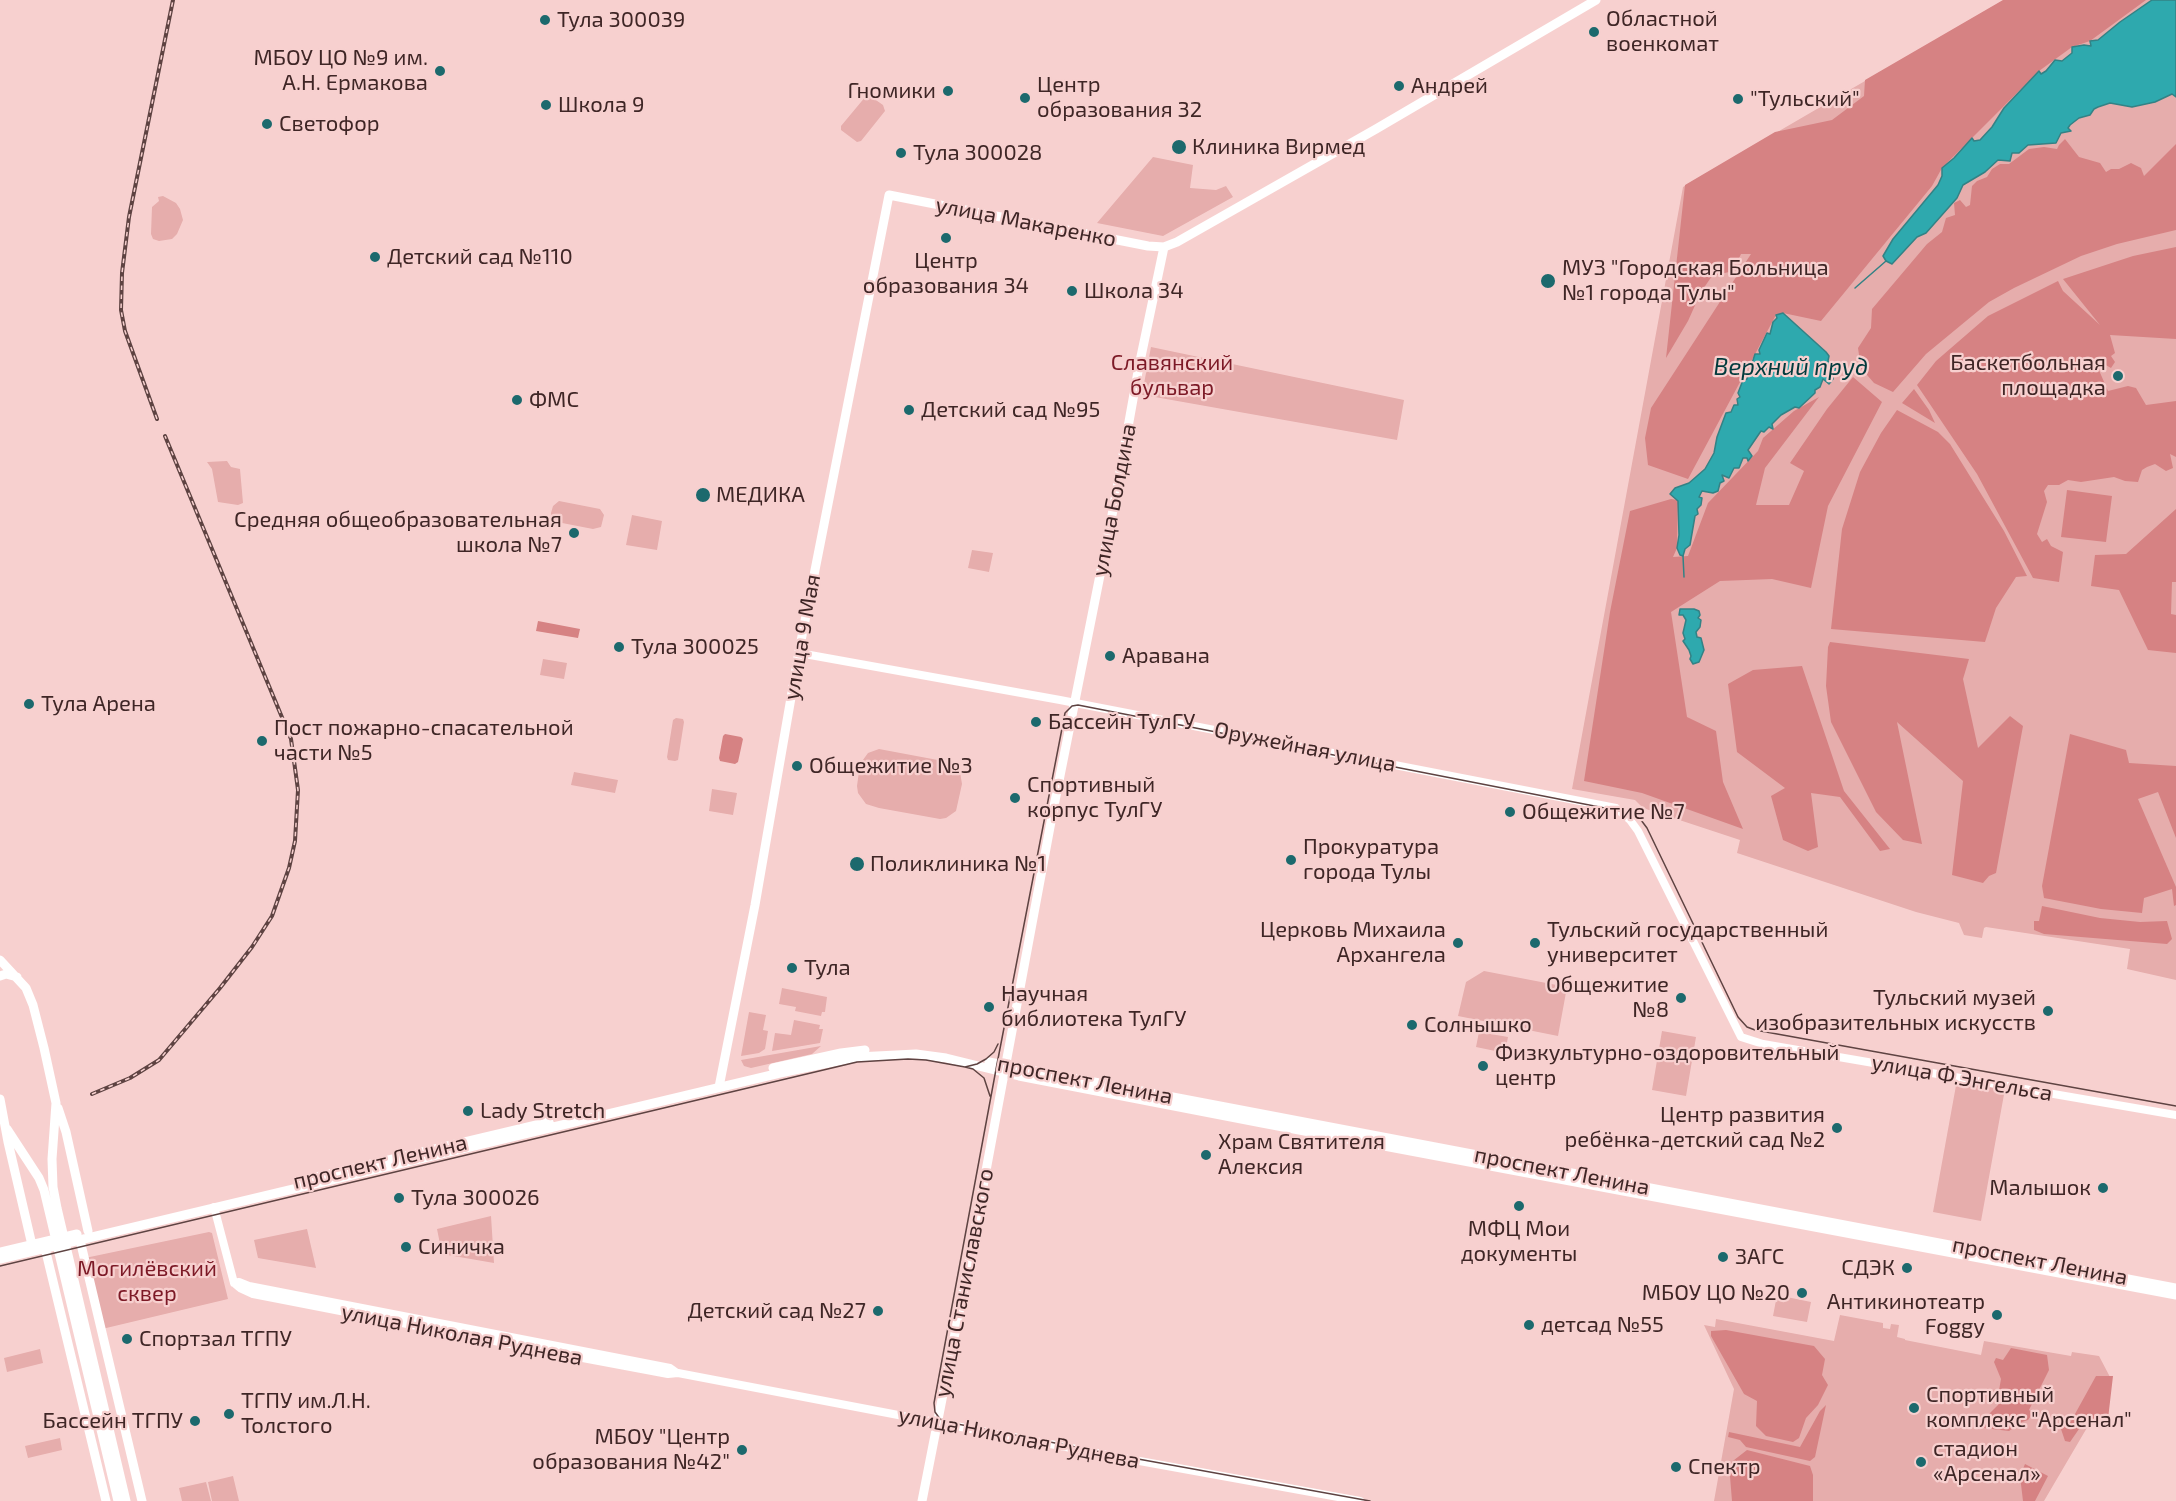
<!DOCTYPE html>
<html>
<head>
<meta charset="utf-8">
<style>
	body { margin:0 }
	canvas { display:block; background:#f7d0cf }
</style>
</head>
<body>
<canvas width="2176" height="1501"></canvas>
<script>
const ctx = document.querySelector('canvas').getContext('2d');
ctx.lineJoin = 'round';
function paint(path, color) {
  ctx.fillStyle = color;
  ctx.fill(path, 'evenodd');
}
function poly(rows) {
  const path = new Path2D();
  for (const r of rows) {
    path.moveTo(r[0], r[1]);
    for (let i = 2; i < r.length; i += 2) path.lineTo(r[i], r[i + 1]);
  }
  return path;
}
function stroke(path, color, width, dash) {
  ctx.strokeStyle = color;
  ctx.lineWidth = width;
  ctx.lineCap = dash ? 'butt' : 'round';
  ctx.setLineDash(dash || []);
  ctx.stroke(path);
}
function write(font, color, halo, rows, align = 'center') {
  ctx.font = font + ' "Exo 2",sans-serif';
  ctx.lineWidth = 4.5;
  ctx.setLineDash([]);
  ctx.textBaseline = 'middle';
  ctx.strokeStyle = halo;
  ctx.fillStyle = color;
  for (const [text, x, y, turn = 0] of rows) {
    ctx.save();
    ctx.translate(x, y);
    ctx.rotate((+turn || 0) * Math.PI / 180);
    ctx.textAlign = isNaN(turn) ? turn : align;
    if (halo) ctx.strokeText(text, 0, 0);
    ctx.fillText(text, 0, 0);
    ctx.restore();
  }
}
paint(poly([
	[2004,0,2176,0,2176,980,2127,969,2130,949,1986,927,1984,928,1982,938,1964,935,1959,923,1916,912,1737,853,1740,840,1643,808,1635,800,1572,789,1683,187],
	[866,96,870,96,883,105,885,111,861,141,857,142,841,130,841,126],
	[1153,157,1193,165,1190,188,1216,190,1226,186,1233,197,1163,236,1097,223],
	[163,196,176,203,180,209,183,220,177,234,172,239,159,241,153,239,151,234,152,207,159,201,158,197],
	[1151,347,1404,400,1397,440,1138,394,1142,394],
	[227,461,231,467,240,469,243,503,238,505,218,502,212,469,207,462],
	[559,501,600,509,604,515,601,527,593,529,557,522,551,518,551,513,553,506],
	[632,515,662,521,657,550,626,545],
	[972,550,993,553,989,572,968,568],
	[543,659,567,663,564,679,540,675],
	[676,718,683,719,684,722,678,760,675,761,668,760,667,757,673,720],
	[879,749,943,761,955,767,960,772,962,784,956,811,946,818,940,819,879,808,866,804,858,793,857,786,860,764,868,753],
	[574,772,618,780,615,793,571,785],
	[712,789,737,793,733,815,709,811],
	[1484,971,1567,987,1558,1036,1458,1016,1466,982],
	[782,988,827,997,825,1012,822,1012,821,1016,795,1011,796,1007,779,1004],
	[749,1012,766,1015,763,1030,768,1031,765,1049,759,1053,741,1056],
	[794,1020,820,1025,819,1029,823,1029,820,1043,772,1051,775,1033,791,1035],
	[1662,1031,1696,1037,1686,1096,1652,1090],
	[1479,1032,1508,1037,1505,1053,1476,1047],
	[821,1046,812,1054,751,1068,744,1066,741,1060],
	[1957,1080,2005,1089,1981,1221,1933,1212],
	[491,1216,494,1263,442,1254,437,1229],
	[307,1229,316,1268,258,1258,254,1240],
	[209,1232,212,1233,228,1299,102,1329,85,1258],
	[1777,1295,1811,1302,1807,1322,1773,1316],
	[1840,1315,1883,1323,1883,1328,1890,1329,1891,1324,1899,1325,1897,1337,1905,1339,1905,1340,1981,1355,1984,1341,2071,1356,2072,1352,2099,1356,2110,1377,2088,1426,2044,1501,1714,1501,1734,1389,1704,1325,1715,1327,1716,1319,1834,1341],
	[40,1349,43,1363,7,1372,4,1358],
	[60,1438,62,1450,28,1458,25,1446],
	[233,1476,239,1501,212,1501,208,1482],
	[206,1482,211,1501,182,1501,179,1488]
]), '#e6adac');
paint(poly([
	[2003,0,2146,0,2090,41,2072,47,2039,71,1942,168,1932,186,1821,321,1783,313,1776,315,1688,479,1648,465,1645,438,1651,408,1751,254,1741,254,1733,271,1712,276,1701,292,1688,321,1666,358,1685,185,1775,132,1832,120,1864,96,1865,80],
	[2065,139,2079,157,2100,163,2106,172,2111,169,2119,169,2131,163,2141,168,2144,176,2176,144,2176,230,2117,244,2081,256,2014,288,1989,302,1926,354,1893,392,1874,383,1861,368,1858,348,1871,328,1872,309,1927,244,1942,232,1946,218,1955,215,1954,203,1960,200,1966,207,1970,205,1972,186,1977,181,1987,177,1992,169,2000,164,2009,164,2029,149,2044,147,2057,149,2059,145],
	[2176,247,2176,339,2110,335,2115,353,2111,356,2115,362,2111,368,2104,364,2098,368,2108,391,2128,386,2136,388,2146,405,2176,401,2176,457,2170,454,2173,468,2166,471,2155,464,2147,467,2142,470,2138,482,2125,481,2114,477,2081,482,2068,480,2059,485,2048,485,2044,491,2047,502,2037,534,2042,542,2047,539,2051,546,2063,552,2059,582,2033,578,1977,474,1917,385,1936,361,1988,316,2058,281,2063,291,2100,325,2063,279,2133,256],
	[1853,377,1882,402,1828,506,1811,588,1772,579,1720,581,1671,612,1687,717,1716,731,1723,782,1743,829,1642,793,1584,781,1610,612,1630,511,1671,499,1678,500,1677,548,1673,557,1688,556,1708,503,1758,451,1763,438,1794,411,1819,397,1765,468,1756,505,1789,505,1804,471,1790,463,1827,409],
	[1914,389,1929,410,1935,423,1902,403],
	[1897,410,1938,432,1950,444,2004,531,2027,576,2016,577,1996,608,1985,642,1831,629,1842,529,1860,472,1881,433],
	[2067,490,2112,496,2106,542,2061,537],
	[2176,509,2176,582,2172,582,2171,614,2176,615,2176,653,2148,650,2119,590,2091,586,2095,555,2126,554],
	[538,621,580,629,578,638,536,631],
	[1830,642,1969,659,1963,679,1978,748,2010,716,2023,726,1996,873,1989,876,1983,883,1952,875,1963,781,1897,722,1922,844,1903,840,1876,812,1831,722,1826,686,1828,647],
	[1802,666,1844,791,1890,849,1880,851,1840,797,1811,793,1818,847,1808,851,1783,840,1771,796,1785,788,1737,752,1728,684,1753,670],
	[725,734,741,737,743,739,738,762,735,764,720,761,719,758,723,736],
	[2070,734,2126,750,2129,763,2176,766,2176,838,2158,792,2138,799,2176,887,2176,905,2174,906,2172,889,2144,898,2142,913,2101,909,2044,898,2042,886],
	[2042,906,2100,918,2140,922,2167,921,2172,939,2167,944,2044,934,2034,930,2034,921,2039,921],
	[1726,1330,1814,1346,1825,1359,1822,1375,1828,1385,1818,1405,1806,1418,1799,1438,1793,1442,1766,1436,1756,1426,1757,1401,1744,1394,1711,1336,1711,1331],
	[2011,1348,2047,1355,2049,1370,2029,1410,2033,1413,2028,1420,2022,1422,2009,1431,1984,1428,1981,1422,1998,1405,1998,1396,2001,1379,1994,1362,1996,1358,2003,1360],
	[2096,1376,2113,1376,2108,1419,2079,1429,2070,1442,2065,1441,2061,1429,2070,1423],
	[1826,1405,1815,1457,1810,1461,1746,1447,1740,1440,1728,1437,1729,1432,1800,1447,1820,1411],
	[1747,1450,1810,1466,1813,1475,1813,1501,1732,1501,1729,1464],
	[2025,1464,2048,1476,2035,1501,2023,1501,2020,1476]
]), '#d68283');
const water = poly([
	[2152,0,2176,0,2176,97,2172,94,2155,102,2132,107,2110,103,2098,107,2094,109,2090,115,2079,118,2070,125,2068,128,2071,131,2061,133,2056,143,2028,145,2019,153,2012,153,2010,161,1998,160,1985,172,1963,185,1957,198,1926,233,1917,237,1892,264,1886,261,1883,256,1893,239,1938,185,1942,176,1942,168,1954,158,1972,138,1974,141,1980,140,1992,127,2004,108,2039,71,2041,74,2046,71,2055,60,2062,61,2072,53,2072,47,2084,45,2091,46,2090,41,2098,40,2120,22,2152,0],
	[1783,313,1826,352,1829,356,1828,361,1837,370,1832,374,1833,379,1829,384,1823,379,1820,387,1815,390,1815,393,1799,408,1795,407,1781,415,1772,424,1773,429,1769,427,1764,432,1761,431,1748,450,1752,456,1748,461,1747,458,1743,458,1739,468,1734,468,1729,478,1722,475,1724,481,1720,483,1718,491,1713,493,1702,491,1699,497,1702,498,1701,505,1697,509,1698,514,1695,516,1690,545,1685,549,1683,556,1680,555,1677,548,1679,535,1678,501,1670,494,1675,488,1689,483,1705,469,1714,453,1717,437,1726,413,1731,412,1734,405,1738,405,1737,399,1740,397,1738,393,1743,380,1747,379,1755,354,1760,354,1759,350,1767,333,1770,334,1773,322,1777,318,1776,315,1783,313],
	[1680,609,1694,609,1699,611,1700,615,1698,618,1701,620,1700,627,1696,632,1697,637,1701,638,1704,650,1699,662,1693,664,1690,659,1691,656,1689,650,1683,641,1685,639,1683,633,1686,620,1683,615,1679,615,1680,609]
]);
paint(water, '#2ea9ae');
stroke(water, '#338285', 1.5);
stroke(poly([
	[1855,288,1886,261],
	[1683,556,1684,577]
]), '#338285', 1.5);
stroke(poly([
	[799,653,1060,700,1616,808,1630,820,1638,831,1741,1037,1763,1044,2176,1115],
	[214,1207,234,1283,240,1288,253,1294,556,1353,668,1374,678,1373,1134,1460,1360,1501],
	[234,1283,239,1282,249,1286,670,1368,677,1373]
]), '#fff', 8);
stroke(poly([
	[0,960,26,988,33,1005,44,1048,56,1103,52,1159,53,1187,57,1208,126,1501],
	[0,976,6,974,17,977],
	[989,1062,2176,1288],
	[773,1068,841,1053,865,1050],
	[719,1087,755,905,800,646,889,195,1148,246,1164,247,1177,242,1376,129,1596,0],
	[0,1099,8,1142,32,1245],
	[58,1108,66,1132,88,1231],
	[7,1129,39,1178,44,1190,118,1501],
	[300,1181,549,1122],
	[80,1240,142,1501],
	[45,1248,106,1501],
	[0,1252,77,1234],
	[0,1259,780,1073,857,1057,916,1054,946,1058,1019,1076,1262,1123,2176,1295],
	[922,1501,969,1262,1053,811,1114,505,1139,366,1164,247]
]), '#fff', 9);
stroke(poly([
	[965,1067,977,1064,986,1059,994,1052,998,1044],
	[0,1266,857,1062,908,1059,926,1060,965,1067,973,1069,984,1078,990,1096],
	[1370,1501,1127,1457,947,1422,940,1419,935,1412,934,1403,997,1064,1065,713,1072,706,1078,705,1625,812,1641,820,1647,828,1738,1017,1747,1027,1755,1030,2176,1106]
]), '#5e4342', 1.5);
const rail = poly([
	[157,419,125,331,121,310,122,273,129,217,173,0],
	[92,1094,130,1078,159,1060,220,988,252,947,272,916,289,868,295,841,298,790,291,739,165,436]
]);
stroke(rail, '#5e4342', 4);
stroke(rail, '#f7d0cf', 1.5, [4.5]);
for (const [x, y, r, color] of [
	[545,20,6,"#1c696d"],
	[1594,32,6,"#1c696d"],
	[440,71,6,"#1c696d"],
	[1399,86,6,"#1c696d"],
	[948,91,6,"#1c696d"],
	[1025,98,6,"#1c696d"],
	[1738,99,6,"#1c696d"],
	[546,105,6,"#1c696d"],
	[267,124,6,"#1c696d"],
	[1179,147,8,"#1c696d"],
	[901,153,6,"#1c696d"],
	[946,238,6,"#1c696d"],
	[375,257,6,"#1c696d"],
	[1548,281,8,"#1c696d"],
	[1072,291,6,"#1c696d"],
	[2118,376,6,"#1c696d"],
	[517,400,6,"#1c696d"],
	[909,410,6,"#1c696d"],
	[703,495,8,"#1c696d"],
	[574,533,6,"#1c696d"],
	[619,647,6,"#1c696d"],
	[1110,656,6,"#1c696d"],
	[29,704,6,"#1c696d"],
	[1036,722,6,"#1c696d"],
	[262,741,6,"#1c696d"],
	[797,766,6,"#1c696d"],
	[1015,798,6,"#1c696d"],
	[1510,812,6,"#1c696d"],
	[1291,860,6,"#1c696d"],
	[857,864,8,"#1c696d"],
	[1458,943,6,"#1c696d"],
	[1535,943,6,"#1c696d"],
	[792,968,6,"#1c696d"],
	[1681,998,6,"#1c696d"],
	[989,1007,6,"#1c696d"],
	[2048,1011,6,"#1c696d"],
	[1412,1025,6,"#1c696d"],
	[1483,1066,6,"#1c696d"],
	[468,1111,6,"#1c696d"],
	[1837,1128,6,"#1c696d"],
	[1206,1155,6,"#1c696d"],
	[2103,1188,6,"#1c696d"],
	[399,1198,6,"#1c696d"],
	[1519,1206,6,"#1c696d"],
	[406,1247,6,"#1c696d"],
	[1723,1257,6,"#1c696d"],
	[1907,1268,6,"#1c696d"],
	[1802,1293,6,"#1c696d"],
	[878,1311,6,"#1c696d"],
	[1997,1315,6,"#1c696d"],
	[1529,1325,6,"#1c696d"],
	[127,1339,6,"#1c696d"],
	[1914,1408,6,"#1c696d"],
	[229,1414,6,"#1c696d"],
	[195,1421,6,"#1c696d"],
	[742,1450,6,"#1c696d"],
	[1921,1462,6,"#1c696d"],
	[1676,1467,6,"#1c696d"]
]) {
  const dot = new Path2D();
  dot.arc(x, y, r, 0, 2 * Math.PI);
  ctx.fillStyle = color;
  ctx.fill(dot);
  stroke(dot, '#f7d0cf', 2);
}
write('22px', '#3f2626', '#f7d0cf', [
	["Областной",1606,19],
	["военкомат",1606,44],
	["Тула 300039",557,20],
	["МБОУ ЦО №9 им.",428,58,"right"],
	["А.Н. Ермакова",428,83,"right"],
	["Центр",1037,85],
	["образования 32",1037,110],
	["Андрей",1411,86],
	["Гномики",936,91,"right"],
	["\"Тульский\"",1750,99],
	["Школа 9",558,105],
	["Светофор",279,124],
	["Клиника Вирмед",1192,147],
	["Тула 300028",913,153],
	["Детский сад №110",387,257],
	["Центр",946,261,"center"],
	["образования 34",946,286,"center"],
	["МУЗ \"Городская Больница",1562,268],
	["№1 города Тулы\"",1562,293],
	["Школа 34",1084,291],
	["Баскетбольная",2106,363,"right"],
	["площадка",2106,388,"right"],
	["ФМС",529,400],
	["Детский сад №95",921,410],
	["МЕДИКА",716,495],
	["Средняя общеобразовательная",562,520,"right"],
	["школа №7",562,545,"right"],
	["Тула 300025",631,647],
	["Аравана",1122,656],
	["Тула Арена",41,704],
	["Бассейн ТулГУ",1048,722],
	["Пост пожарно-спасательной",274,728],
	["части №5",274,753],
	["Общежитие №3",809,766],
	["Спортивный",1027,785],
	["корпус ТулГУ",1027,810],
	["Общежитие №7",1522,812],
	["Прокуратура",1303,847],
	["города Тулы",1303,872],
	["Поликлиника №1",870,864],
	["Церковь Михаила",1446,930,"right"],
	["Архангела",1446,955,"right"],
	["Тульский государственный",1547,930],
	["университет",1547,955],
	["Тула",804,968],
	["Общежитие",1669,985,"right"],
	["№8",1669,1010,"right"],
	["Научная",1001,994],
	["библиотека ТулГУ",1001,1019],
	["Тульский музей",2036,998,"right"],
	["изобразительных искусств",2036,1023,"right"],
	["Солнышко",1424,1025],
	["Физкультурно-оздоровительный",1495,1053],
	["центр",1495,1078],
	["Lady Stretch",480,1111],
	["Центр развития",1825,1115,"right"],
	["ребёнка-детский сад №2",1825,1140,"right"],
	["Храм Святителя",1218,1142],
	["Алексия",1218,1167],
	["Малышок",2091,1188,"right"],
	["Тула 300026",411,1198],
	["МФЦ Мои",1519,1229,"center"],
	["документы",1519,1254,"center"],
	["Синичка",418,1247],
	["ЗАГС",1735,1257],
	["СДЭК",1895,1268,"right"],
	["МБОУ ЦО №20",1790,1293,"right"],
	["Антикинотеатр",1985,1302,"right"],
	["Foggy",1985,1327,"right"],
	["Детский сад №27",866,1311,"right"],
	["детсад №55",1541,1325],
	["Спортзал ТГПУ",139,1339],
	["Спортивный",1926,1395],
	["комплекс \"Арсенал\"",1926,1420],
	["ТГПУ им.Л.Н.",241,1401],
	["Толстого",241,1426],
	["Бассейн ТГПУ",183,1421,"right"],
	["МБОУ \"Центр",730,1437,"right"],
	["образования №42\"",730,1462,"right"],
	["стадион",1933,1449],
	["«Арсенал»",1933,1474],
	["Спектр",1688,1467]
], 'left');
write('22px', '#3f2626', '#f7d0cf', [
	["улица Макаренко",1026,222,11],
	["улица Болдина",1114,500,-79],
	["улица 9 Мая",802,637,-80],
	["Оружейная улица",1305,747,11],
	["улица Ф.Энгельса",1962,1078,10],
	["проспект Ленина",1085,1080,11],
	["проспект Ленина",380,1162,-13],
	["проспект Ленина",1562,1171,11],
	["проспект Ленина",2040,1261,11],
	["улица Станиславского",964,1283,-79],
	["улица Николая Руднева",462,1335,11],
	["улица Николая Руднева",1019,1438,11]
]);
write('22px', '#7c1926', '#f7d0cf', [
	["Славянский",1172,363],
	["бульвар",1172,388],
	["Могилёвский",147,1269],
	["сквер",147,1294]
]);
write('italic 24px', '#023b3d', '#f7d0cf', [
	["Верхний пруд",1791,367]
]);
</script>
</body>
</html>
